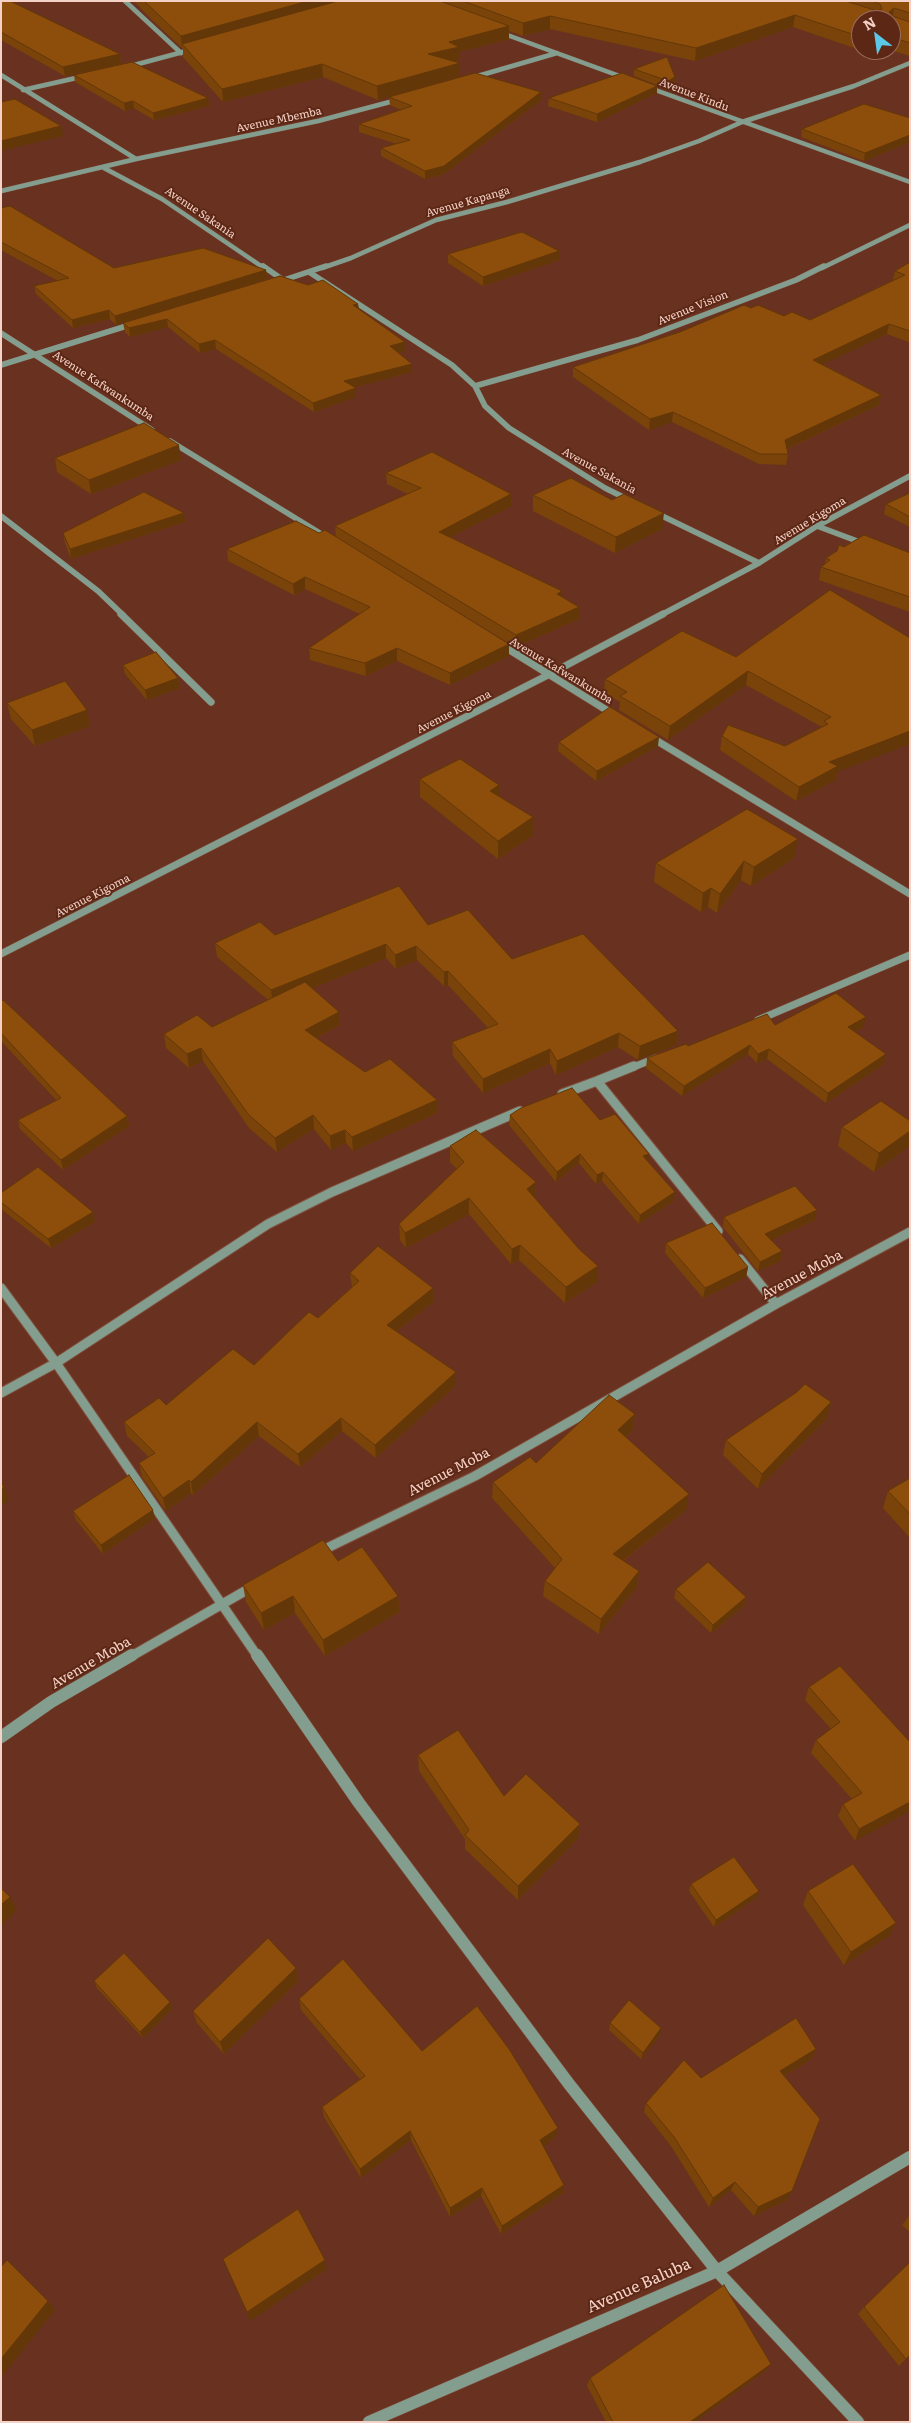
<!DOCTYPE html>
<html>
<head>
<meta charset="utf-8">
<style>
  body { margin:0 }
  #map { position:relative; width:911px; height:2423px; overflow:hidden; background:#693220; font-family:Literata,serif }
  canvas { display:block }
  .frame { position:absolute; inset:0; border:2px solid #f5d2c7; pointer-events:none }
  .north { position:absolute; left:851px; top:10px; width:50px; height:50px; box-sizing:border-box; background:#5d2715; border:1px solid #9a6b5c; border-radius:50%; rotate:330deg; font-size:14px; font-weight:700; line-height:20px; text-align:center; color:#f5d2c7 }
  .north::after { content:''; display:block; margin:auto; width:18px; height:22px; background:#5ac8e6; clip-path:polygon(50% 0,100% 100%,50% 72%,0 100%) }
</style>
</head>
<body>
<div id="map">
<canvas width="911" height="2423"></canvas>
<div class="frame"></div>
<div class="north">N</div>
</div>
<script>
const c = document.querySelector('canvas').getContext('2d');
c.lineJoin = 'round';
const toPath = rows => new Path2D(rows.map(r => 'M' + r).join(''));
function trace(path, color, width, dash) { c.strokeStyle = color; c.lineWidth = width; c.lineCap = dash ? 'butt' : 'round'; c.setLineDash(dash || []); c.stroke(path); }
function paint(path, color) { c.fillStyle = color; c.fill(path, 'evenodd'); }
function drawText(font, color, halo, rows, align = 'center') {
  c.font = font + ' Literata,serif'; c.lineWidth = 4; c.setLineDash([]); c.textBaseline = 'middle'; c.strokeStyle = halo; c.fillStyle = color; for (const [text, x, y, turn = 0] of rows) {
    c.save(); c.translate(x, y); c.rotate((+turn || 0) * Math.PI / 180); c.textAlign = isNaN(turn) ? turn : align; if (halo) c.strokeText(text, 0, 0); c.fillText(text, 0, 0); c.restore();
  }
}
const minorFar4 = toPath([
  [125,1,181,53],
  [499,32,625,78],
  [127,67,194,49],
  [1,75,136,159],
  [471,78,557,53],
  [647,87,910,182],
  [23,90,85,76],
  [104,168,162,199,264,268],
  [1,191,136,159,318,121,401,99],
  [322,268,351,258,436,220,507,202,640,162,699,141,742,122,854,86,910,63],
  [822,268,910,225]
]);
const minorFar3 = toPath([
  [263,266,283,280],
  [309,272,452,365,475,386,485,406,509,428,605,488,631,501],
  [278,282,326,266],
  [1,333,152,430],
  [1,365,133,324],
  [475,386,638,340,796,280,824,266],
  [170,441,323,535],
  [654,512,759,563],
  [1,516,98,591,123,615],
  [817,526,865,544],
  [661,615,759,563,817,526,910,476]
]);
const minorFar2 = toPath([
  [121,614,211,702],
  [500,644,616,716],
  [649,736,910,894],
  [1,954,548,675,663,614],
  [758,1020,910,955],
  [631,1068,656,1058]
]);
const minorFar1 = toPath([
  [634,1066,597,1081,718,1231],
  [562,1094,597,1081],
  [740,1259,776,1304],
  [1,1288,56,1363,258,1657],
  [1,1393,56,1363,268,1224,332,1192,520,1111],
  [319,1552,475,1476,776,1304,910,1232],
  [130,1657,252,1587]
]);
const minor = toPath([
  [257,1655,359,1803,569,2084,717,2271,858,2422],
  [1,1737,51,1702,132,1655],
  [369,2422,717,2271,910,2157]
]);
const wall = toPath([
  [1,1,120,54,121,64,65,76,1,40],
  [134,1,910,1,910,56,890,50,891,50,891,20,861,20,861,50,874,50,866,52,793,27,695,61,550,29,523,36,509,31,509,39,459,52,459,60,453,61,460,76,378,100,323,77,223,102,183,57,183,49,149,17],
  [634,69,675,77,674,85,667,89,634,76],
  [74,75,208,98,209,106,154,120,134,108,125,111,75,82],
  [657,93,597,122,548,106,549,98],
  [389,97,541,100,444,174,425,179,381,156,381,148,397,144,359,132,359,124,401,110,390,105],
  [910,118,910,142,864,161,801,137,802,129],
  [1,208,114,268,266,270,267,279,116,325,110,319,73,328,36,294,34,286,58,281,1,250],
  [448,254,559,260,483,286,448,263],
  [910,262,910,341,908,342,887,334,822,364,881,395,879,405,787,449,788,454,786,465,759,464,672,422,649,430,573,377,573,367,751,308,784,316,810,320,893,280,895,271],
  [280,276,358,304,359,309,405,351,398,353,412,364,412,372,354,387,356,397,314,412,216,349,200,353,168,327,130,337,125,332,123,323],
  [55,458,181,460,91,494,57,472],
  [386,473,511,506,451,537,561,597,579,619,515,647,363,554,509,656,450,685,397,661,366,676,310,660,309,648,360,614,305,589,294,595,228,561,227,549,319,533,336,537,335,526,408,494,387,484],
  [910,493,910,527,884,514,886,504],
  [533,495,662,529,615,553,533,511],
  [184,513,185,522,71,559,65,543,63,533],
  [844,547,910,553,910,612,819,580,821,567,825,564,826,558],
  [830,590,837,772,836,780,796,801,720,750,722,736,785,746,822,727,746,685,668,740,619,710,620,702,604,693,605,679,736,657],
  [123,665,178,678,180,688,147,700,125,674],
  [7,703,90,726,35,746,11,719],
  [559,742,658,746,596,781,558,751],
  [420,779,533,817,533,835,498,859,420,797],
  [794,858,751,886,741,880,717,913,708,907,701,912,654,882,656,863],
  [428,925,512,959,678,1031,676,1045,638,1060,618,1047,556,1075,550,1063,483,1093,453,1056,452,1042,488,1028,448,985,444,986,417,960,396,969,386,958,312,988,339,1012,340,1025,316,1038,365,1072,437,1113,353,1151,346,1143,331,1150,314,1129,277,1152,249,1128,203,1061,189,1068,166,1048,164,1034,212,1027,268,1000,217,957,215,943,275,935],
  [1,1002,127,1116,129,1126,63,1170,20,1129,18,1120,57,1101,1,1041],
  [863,1027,855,1032,884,1064,826,1103,767,1059,757,1063,748,1054,682,1096,646,1068,647,1058,688,1046],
  [510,1115,600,1120,648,1161,673,1201,639,1224,602,1181,596,1184,579,1163,556,1182,509,1125],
  [910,1121,910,1146,874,1172,838,1146,842,1127],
  [450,1146,536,1182,535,1198,597,1282,565,1303,519,1260,511,1264,469,1214,406,1248,400,1240,399,1224,457,1169,450,1162],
  [1,1193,95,1222,51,1248,1,1209],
  [724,1217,815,1220,771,1240,782,1251,780,1261,758,1271,723,1227],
  [666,1243,748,1267,746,1277,703,1298,665,1253],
  [350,1273,433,1288,433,1302,396,1332,456,1385,376,1458,342,1431,300,1467,259,1436,193,1495,191,1493,166,1511,142,1477,139,1463,149,1457,127,1436,124,1422,166,1405,254,1365,318,1318,352,1287],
  [797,1392,831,1402,827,1418,758,1489,723,1455,726,1440],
  [635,1414,632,1431,626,1437,686,1510,623,1561,639,1571,637,1587,599,1634,543,1596,545,1581,555,1568,492,1498,493,1482,536,1463],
  [910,1478,910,1538,883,1508,888,1491],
  [73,1511,155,1518,103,1554,76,1520],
  [338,1561,398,1596,399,1612,325,1656,295,1613,264,1630,246,1602,243,1585],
  [676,1589,746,1597,744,1606,711,1633,674,1598],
  [809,1687,910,1742,855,1841,838,1816,843,1804,852,1799,811,1753,816,1740,831,1729,805,1700],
  [418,1755,504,1796,580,1824,578,1838,518,1900,465,1849,465,1839,419,1771],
  [691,1884,759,1891,756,1898,714,1927,689,1891],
  [808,1891,896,1923,889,1936,844,1965,803,1905],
  [94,1981,170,2002,172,2009,143,2038,97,1988],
  [298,1981,224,2054,197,2023,193,2011],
  [299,1999,422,2051,556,2137,543,2146,563,2193,501,2234,481,2196,450,2217,411,2140,361,2178,324,2117,322,2107,360,2079,301,2010],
  [610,2023,660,2035,641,2059,609,2030],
  [816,2049,811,2059,784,2076,787,2200,754,2216,731,2190,709,2207,671,2146,644,2112,646,2103,701,2078],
  [910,2215,910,2232,902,2225],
  [864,2307,910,2355,899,2366,858,2314],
  [765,2371,695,2422,606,2422,587,2386,590,2378]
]);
const shadedWall = toPath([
  [308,1,354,1,182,44,182,49,181,36],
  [894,8,892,21,889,12],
  [795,15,793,27,695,61,696,48],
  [550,16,550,29,523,36,523,23],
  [509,26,509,39,459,52,459,60,428,67,428,54,449,42],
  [866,50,874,50,866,52],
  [120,54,121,64,65,76,63,67],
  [460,63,460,76,378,100,377,86],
  [322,64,323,77,223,102,222,89],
  [675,77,674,85,667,89,668,81],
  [657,86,657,93,597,122,597,114],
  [541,92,541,100,444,174,425,179,425,171],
  [208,98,209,106,154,120,153,113],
  [133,101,134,108,125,111,124,103],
  [61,126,63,136,1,151,1,141],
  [910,135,910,142,864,161,865,153],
  [559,251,559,260,483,286,483,277],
  [266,270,267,279,116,325,115,316],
  [358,304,359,312,353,305],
  [109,310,110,319,73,328,72,320],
  [167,319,168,327,130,337,129,328],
  [889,324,887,334,811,370,813,360],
  [215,340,216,349,200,353,199,344],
  [405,342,405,351,390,355,390,346],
  [412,364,412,372,344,390,344,381],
  [356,388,356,397,314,412,313,403],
  [881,395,879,405,784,450,785,440],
  [673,412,672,422,649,430,650,419],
  [179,445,181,460,91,494,89,480],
  [511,494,511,506,439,543,439,532],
  [184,513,185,522,71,559,70,549],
  [664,513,662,529,615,553,616,537],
  [305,577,305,589,294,595,293,584],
  [562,591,561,603,557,594],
  [579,607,579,619,515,647,516,635],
  [509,644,509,656,450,685,450,673],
  [397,648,397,661,366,676,365,663],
  [748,671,746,685,668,740,670,726],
  [178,678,180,688,147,700,145,690],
  [87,710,90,726,35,746,32,730],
  [910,731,910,744,837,772,836,780,796,801,799,787,829,762],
  [659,737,658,746,596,781,597,771],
  [499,785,499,803,490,791],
  [533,817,533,835,498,859,498,841],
  [798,839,794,858,751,886,754,867],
  [744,861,741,880,717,913,720,894],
  [711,888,708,907,701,912,703,893],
  [386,944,386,958,273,1004,271,990],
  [416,946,417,960,396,969,395,955],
  [448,971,448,985,444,986,444,972],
  [339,1012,340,1025,306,1043,305,1030],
  [866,1017,863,1027,846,1037,848,1027],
  [678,1031,676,1045,638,1060,640,1046],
  [619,1033,618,1047,556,1075,557,1061],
  [750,1045,748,1054,682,1096,684,1086],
  [201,1048,203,1061,189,1068,187,1054],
  [550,1049,550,1063,483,1093,483,1079],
  [769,1049,767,1059,757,1063,758,1054],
  [886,1054,884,1064,826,1103,828,1093],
  [437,1100,437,1113,353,1151,352,1137],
  [313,1115,314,1129,277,1152,275,1138],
  [127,1116,129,1126,63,1170,61,1160],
  [345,1130,346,1143,331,1150,330,1136],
  [910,1131,910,1146,874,1172,879,1153],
  [580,1154,579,1163,556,1182,557,1172],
  [649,1154,648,1163,643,1156],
  [603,1172,602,1181,596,1184,597,1175],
  [536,1182,535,1198,526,1205,527,1189],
  [675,1192,673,1201,639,1224,640,1215],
  [469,1198,469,1214,406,1248,405,1233],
  [817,1210,815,1220,763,1244,765,1234],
  [93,1212,95,1222,51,1248,48,1239],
  [520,1245,519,1260,511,1264,512,1249],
  [782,1251,780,1261,758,1271,760,1262],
  [598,1266,597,1282,565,1303,566,1287],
  [748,1267,746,1277,703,1298,705,1288],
  [433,1288,433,1302,387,1339,387,1325],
  [456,1372,456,1385,376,1458,375,1445],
  [831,1402,827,1418,758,1489,762,1474],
  [635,1414,632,1431,616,1446,618,1430],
  [341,1418,342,1431,300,1467,298,1454],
  [257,1422,259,1436,193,1495,191,1482],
  [189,1480,191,1493,166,1511,163,1498],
  [4,1487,9,1500,1,1505,1,1489],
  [689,1494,686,1510,611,1570,613,1554],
  [153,1510,155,1518,103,1554,101,1545],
  [639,1571,637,1587,599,1634,601,1619],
  [293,1596,295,1613,264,1630,261,1613],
  [398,1596,399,1612,325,1656,323,1640],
  [746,1597,744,1606,711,1633,713,1625],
  [910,1802,910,1811,855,1841,859,1829],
  [580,1824,578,1838,518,1900,518,1886],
  [759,1891,756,1898,714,1927,716,1920],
  [10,1897,17,1910,1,1926,1,1905],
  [896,1923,889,1936,844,1965,851,1952],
  [296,1968,298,1981,224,2054,220,2042],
  [170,2002,172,2009,143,2038,140,2032],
  [661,2028,660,2035,641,2059,643,2053],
  [816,2049,811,2059,776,2081,780,2071],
  [558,2128,556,2137,539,2150,540,2140],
  [410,2131,411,2140,361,2178,360,2169],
  [735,2182,731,2190,709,2207,713,2198],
  [564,2185,563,2193,501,2234,502,2226],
  [482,2188,481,2196,450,2217,450,2208],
  [792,2191,787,2200,754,2216,758,2207],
  [325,2260,327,2269,250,2321,247,2312],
  [48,2301,55,2310,2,2376,1,2375,1,2359],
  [771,2364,765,2371,695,2422,690,2422]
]);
const building = toPath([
  [1,1,10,1,120,54,63,67,1,32,1,1],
  [144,1,308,1,181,36,144,1],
  [338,1,440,1,509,26,449,42,459,47,428,54,460,63,377,86,322,64,222,89,182,44,338,1],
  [463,1,846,1,877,11,882,9,880,4,872,1,910,1,910,13,894,8,889,12,892,16,910,22,910,43,891,37,891,20,861,20,861,37,795,15,696,48,550,16,523,23,463,1],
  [667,57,675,77,668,81,634,69,667,57],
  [132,62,208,98,153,113,133,101,124,103,74,75,132,62],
  [475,73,541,92,444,166,425,171,381,148,410,140,359,124,412,106,389,97,475,73],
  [622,73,657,86,597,114,549,98,622,73],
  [15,99,61,126,1,141,1,102,15,99],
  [864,104,910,118,910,135,865,153,802,129,864,104],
  [10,206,114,268,203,248,266,270,115,316,109,310,72,320,34,286,69,278,1,242,1,208,10,206],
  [522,232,559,251,483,277,448,254,522,232],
  [910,262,910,331,889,324,813,360,881,395,785,440,788,454,760,454,673,412,650,419,573,367,680,332,744,305,751,308,758,305,784,316,792,312,810,320,905,275,895,271,910,262],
  [280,276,308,285,323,280,358,304,353,305,405,342,390,346,412,364,344,381,356,388,313,403,215,340,199,344,167,319,129,328,123,323,280,276],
  [144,423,179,445,89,480,55,458,144,423],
  [432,452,511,494,439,532,562,591,557,594,579,607,516,635,335,526,421,488,386,473,432,452],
  [571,478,612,500,624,494,664,513,616,537,533,495,571,478],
  [144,492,184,513,70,549,63,533,144,492],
  [910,493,910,517,886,504,910,493],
  [296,521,319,533,325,530,509,644,450,673,397,648,365,663,309,648,370,607,305,577,293,584,227,549,296,521],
  [864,535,910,553,910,597,821,567,830,560,826,558,837,551,839,545,844,547,864,535],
  [830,590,910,638,910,731,829,762,838,766,799,787,722,736,728,725,785,746,828,724,824,721,831,717,748,671,670,726,620,696,627,692,605,679,682,631,736,657,830,590],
  [156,652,178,678,145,690,123,665,156,652],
  [65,681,87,710,32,730,7,703,65,681],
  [610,707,659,737,597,771,559,742,610,707],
  [460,759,499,785,490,791,533,817,498,841,420,779,460,759],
  [747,809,798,839,754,867,744,861,720,894,711,888,703,893,656,863,747,809],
  [399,886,428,925,468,910,512,959,583,934,678,1031,640,1046,619,1033,557,1061,550,1049,483,1079,452,1042,498,1024,448,971,444,972,416,946,395,955,386,944,271,990,215,943,260,922,275,935,399,886],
  [305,982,339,1012,305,1030,365,1072,390,1059,437,1100,352,1137,345,1130,330,1136,313,1115,275,1138,248,1114,201,1048,187,1054,164,1034,197,1015,212,1027,305,982],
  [836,993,866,1017,848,1027,886,1054,828,1093,769,1049,758,1054,750,1045,684,1086,647,1058,686,1044,688,1046,767,1014,775,1025,836,993],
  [3,1000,127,1116,61,1160,18,1120,61,1098,1,1033,1,1002,3,1000],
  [572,1088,600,1120,615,1114,649,1154,643,1156,675,1192,640,1215,603,1172,597,1175,580,1154,557,1172,510,1115,521,1108,572,1088],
  [881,1101,910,1121,910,1131,879,1153,842,1127,881,1101],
  [476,1130,536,1182,527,1189,579,1249,598,1266,566,1287,520,1245,512,1249,469,1198,405,1233,399,1224,464,1162,450,1146,476,1130],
  [38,1167,93,1212,48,1239,1,1202,1,1193,38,1167],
  [795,1186,817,1210,765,1234,782,1251,760,1262,724,1217,795,1186],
  [712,1223,748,1267,705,1288,666,1243,712,1223],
  [378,1246,433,1288,387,1325,456,1372,375,1445,341,1418,298,1454,257,1422,191,1482,189,1480,163,1498,139,1463,155,1453,124,1422,159,1398,166,1405,233,1349,254,1365,309,1312,318,1318,359,1281,350,1273,378,1246],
  [805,1384,831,1402,762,1474,726,1440,797,1392,805,1384],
  [609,1395,635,1414,618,1430,689,1494,613,1554,639,1571,601,1619,545,1581,562,1559,493,1482,530,1457,536,1463,609,1395],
  [129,1475,153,1510,101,1545,73,1511,129,1475],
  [910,1478,910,1514,888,1491,910,1478],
  [1,1482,4,1487,1,1489,1,1482],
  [323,1540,338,1561,362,1547,398,1596,323,1640,293,1596,261,1613,243,1585,323,1540],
  [708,1562,746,1597,713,1625,676,1589,708,1562],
  [840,1666,910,1742,910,1802,859,1829,843,1804,862,1793,816,1740,840,1722,809,1687,840,1666],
  [458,1730,504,1796,526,1774,580,1824,518,1886,465,1835,469,1830,418,1755,458,1730],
  [734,1857,759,1891,716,1920,691,1884,734,1857],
  [853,1864,896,1923,851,1952,808,1891,853,1864],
  [1,1888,10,1897,1,1905,1,1888],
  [268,1938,296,1968,220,2042,193,2011,268,1938],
  [124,1953,170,2002,140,2032,94,1981,124,1953],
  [343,1959,422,2051,477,2006,509,2049,558,2128,540,2140,564,2185,502,2226,482,2188,450,2208,410,2131,360,2169,322,2107,365,2076,299,1999,343,1959],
  [629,2000,661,2028,643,2053,610,2023,629,2000],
  [796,2018,816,2049,780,2071,820,2119,792,2191,758,2207,735,2182,713,2198,674,2137,646,2103,684,2060,701,2078,796,2018],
  [298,2209,325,2260,247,2312,223,2259,298,2209],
  [7,2260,48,2301,1,2359,1,2267,7,2260],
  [910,2262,910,2355,906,2359,864,2307,910,2262],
  [724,2285,771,2364,690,2422,613,2422,590,2378,724,2285]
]);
const farStreetnames = [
  ["Avenue Kindu",694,95,21],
  ["Avenue Mbemba",279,120,-12],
  ["Avenue Kapanga",468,202,-16],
  ["Avenue Sakania",200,213,34],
  ["Avenue Vision",693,308,-22],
  ["Avenue Kafwankumba",103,386,33],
  ["Avenue Sakania",599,471,29],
  ["Avenue Kigoma",810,521,-31],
  ["Avenue Kafwankumba",561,671,31],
  ["Avenue Kigoma",454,712,-27],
  ["Avenue Kigoma",93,896,-27]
];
const streetNames = [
  ["Avenue Moba",802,1275,-28],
  ["Avenue Moba",449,1472,-27],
  ["Avenue Moba",91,1663,-30]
];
const nearStreetnames = [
  ["Avenue Baluba",639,2286,-24]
];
trace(minorFar4, '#824f3e', 5);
trace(minorFar3, '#824f3e', 6);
trace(minorFar2, '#824f3e', 8);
trace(minorFar1, '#824f3e', 11);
trace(minor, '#824f3e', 13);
trace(minorFar4, '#839e8e', 4.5);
trace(minorFar3, '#839e8e', 5.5);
trace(minorFar2, '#839e8e', 7);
trace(minorFar1, '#839e8e', 9);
trace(minor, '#839e8e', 12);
paint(wall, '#794309');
paint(shadedWall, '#633708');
paint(building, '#8d4e0b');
trace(building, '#633708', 1);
drawText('11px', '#f5d2c7', '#5d2715', farStreetnames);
drawText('14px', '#f5d2c7', '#5d2715', streetNames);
drawText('16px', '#f5d2c7', '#5d2715', nearStreetnames);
</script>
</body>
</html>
